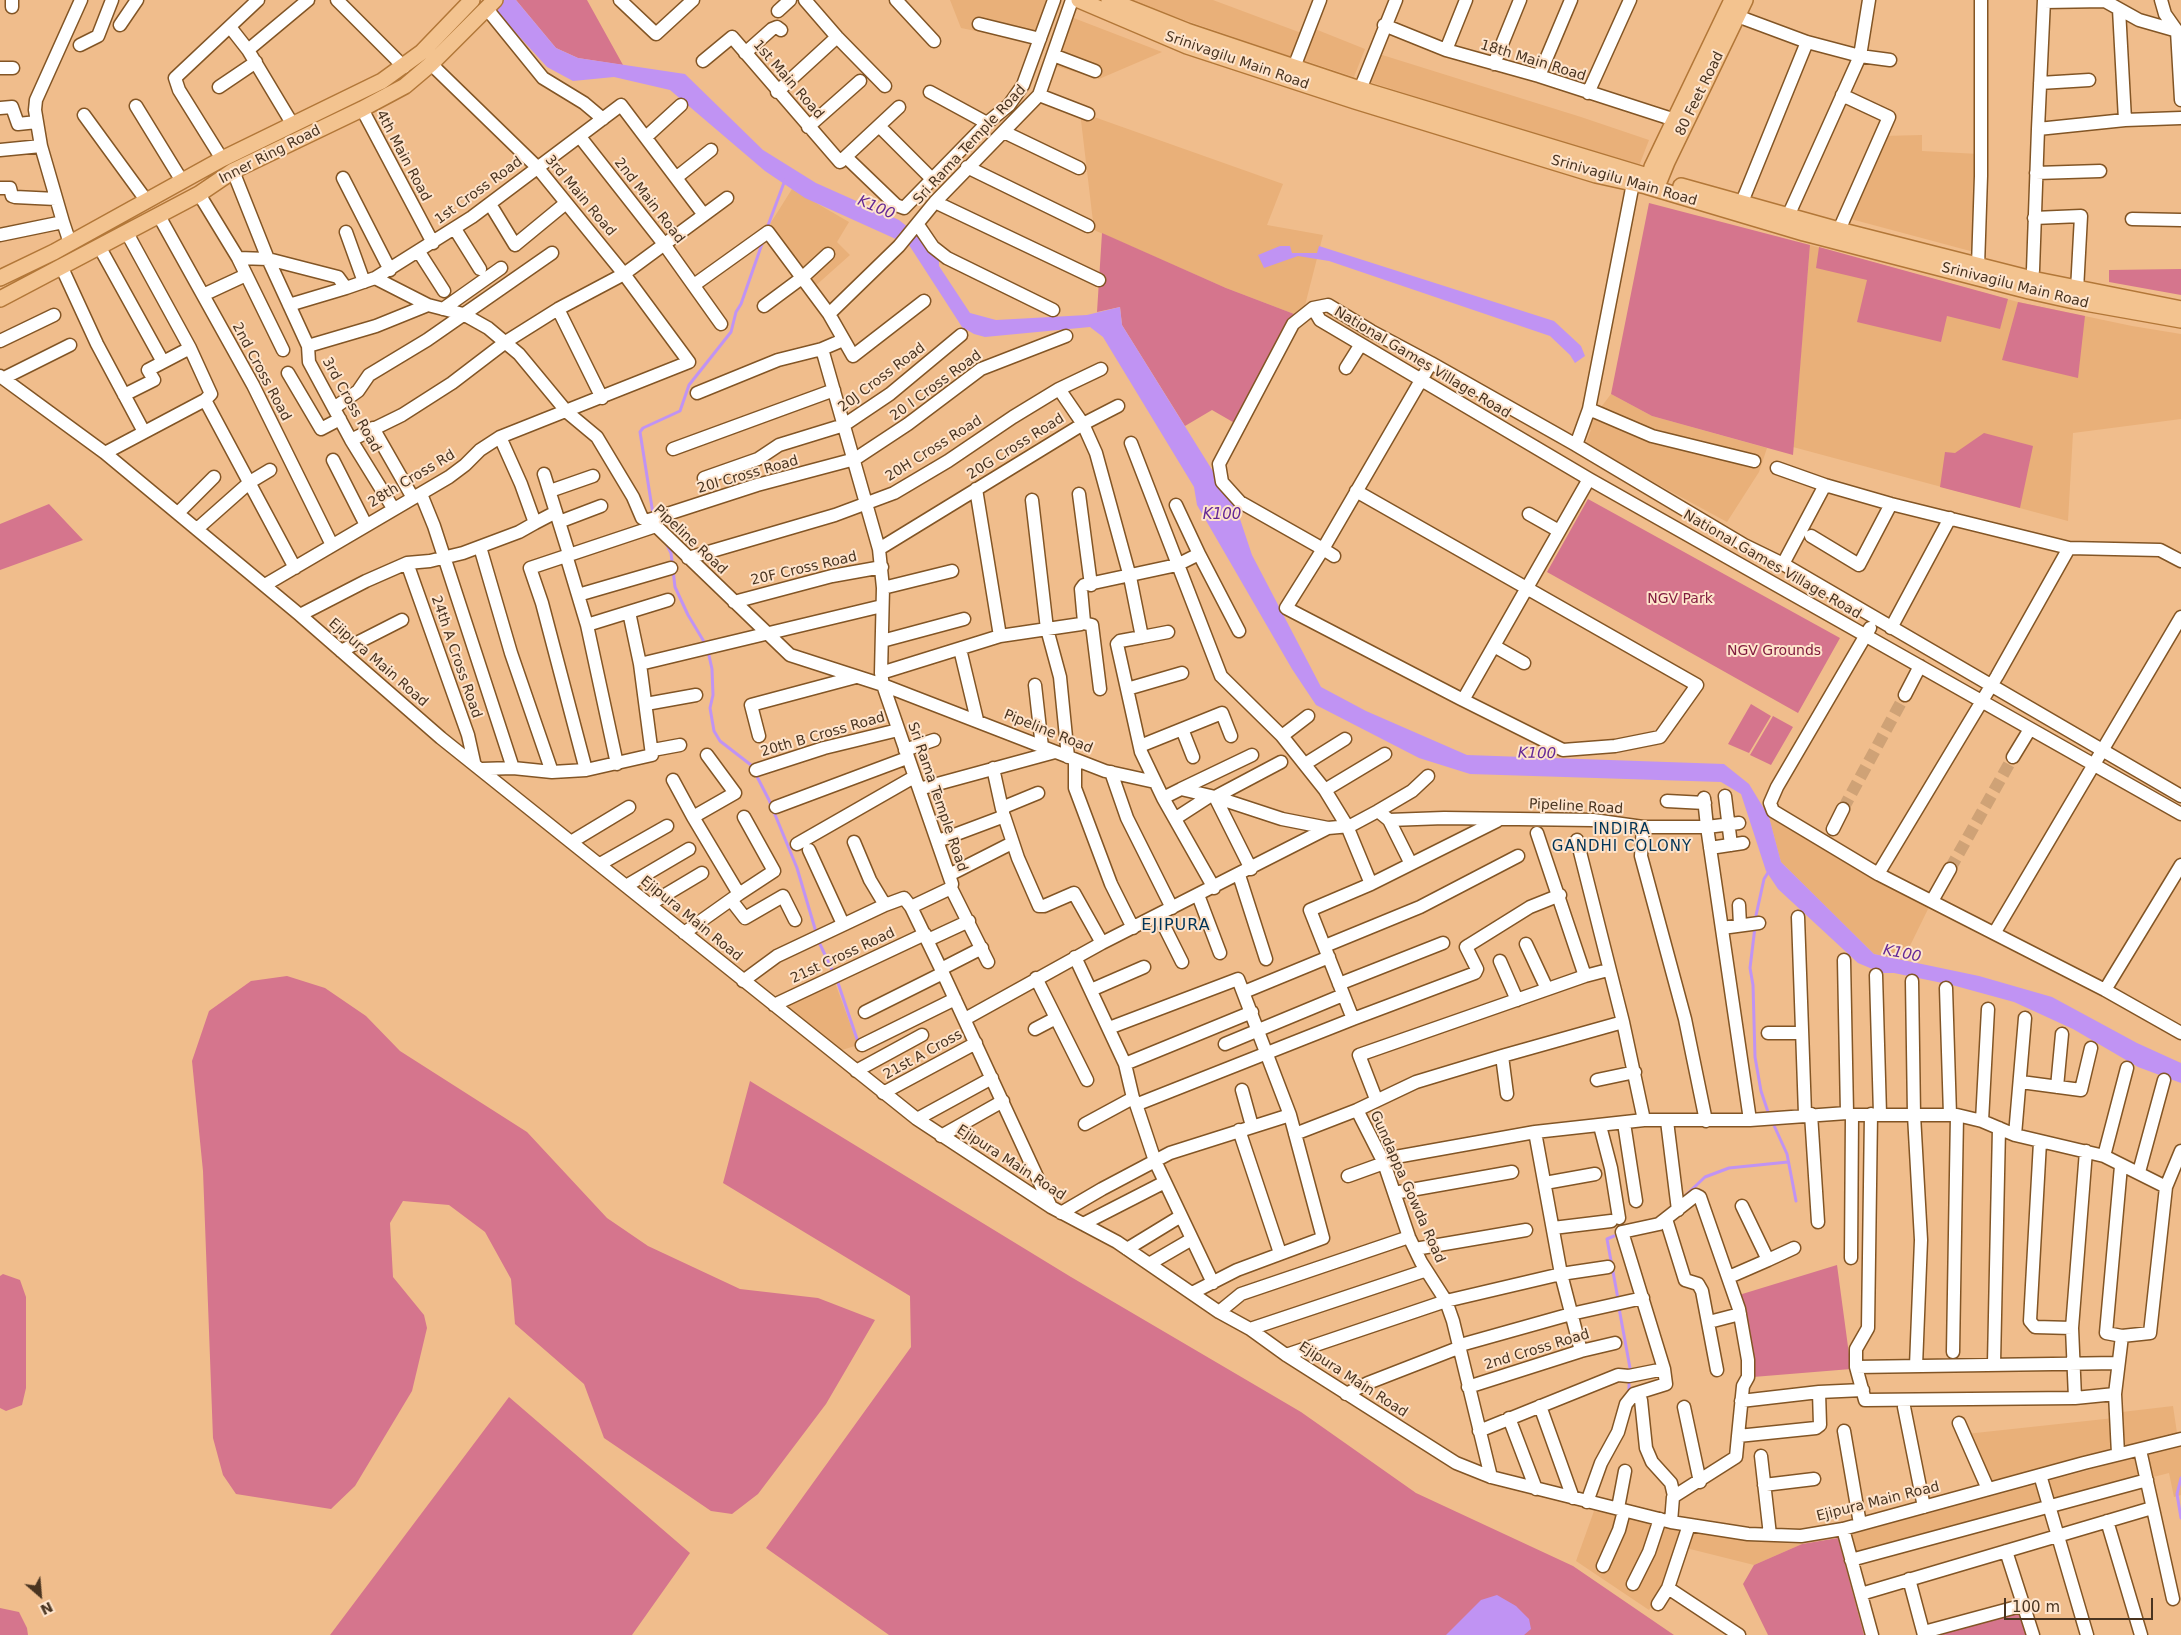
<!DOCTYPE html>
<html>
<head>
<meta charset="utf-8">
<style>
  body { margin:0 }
  #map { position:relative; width:2181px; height:1635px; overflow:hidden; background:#f0bd8c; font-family:"DejaVu Sans",sans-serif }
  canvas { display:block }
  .north { position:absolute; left:15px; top:1570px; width:50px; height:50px; -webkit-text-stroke:4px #fee4cc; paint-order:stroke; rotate:153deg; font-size:14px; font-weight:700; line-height:20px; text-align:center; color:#493420 }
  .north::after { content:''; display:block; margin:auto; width:18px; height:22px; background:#493420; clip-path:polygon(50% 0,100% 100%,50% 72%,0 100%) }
  .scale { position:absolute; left:2004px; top:1598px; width:149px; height:22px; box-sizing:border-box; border:2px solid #493420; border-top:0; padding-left:6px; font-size:15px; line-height:18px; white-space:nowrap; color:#493420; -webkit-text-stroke:4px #fee4cc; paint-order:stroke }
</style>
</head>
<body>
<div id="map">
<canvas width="2181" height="1635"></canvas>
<div class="north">N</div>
<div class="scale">100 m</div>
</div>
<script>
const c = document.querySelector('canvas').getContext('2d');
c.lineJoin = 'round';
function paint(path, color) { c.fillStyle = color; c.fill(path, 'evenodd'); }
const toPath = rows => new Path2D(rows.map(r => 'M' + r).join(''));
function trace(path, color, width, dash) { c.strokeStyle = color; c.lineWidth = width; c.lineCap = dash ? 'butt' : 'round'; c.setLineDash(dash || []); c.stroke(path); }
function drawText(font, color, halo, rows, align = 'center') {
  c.font = font + ' "DejaVu Sans",sans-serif'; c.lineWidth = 4; c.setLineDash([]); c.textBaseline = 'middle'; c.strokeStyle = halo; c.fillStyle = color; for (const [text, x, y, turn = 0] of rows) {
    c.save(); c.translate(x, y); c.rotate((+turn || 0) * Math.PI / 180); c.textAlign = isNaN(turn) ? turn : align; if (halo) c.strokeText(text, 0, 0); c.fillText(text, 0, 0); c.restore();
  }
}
const built = toPath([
  [950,0,1049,0,1035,43,961,28],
  [1126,0,1213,0,1304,34,1295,58],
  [1071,17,1162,52,1099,79,1055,66],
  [1310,27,1365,49,1354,77,1297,58],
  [1379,54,1581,117,1649,140,1639,166,1366,81],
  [1080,112,1283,184,1267,225,1323,235,1302,317,1226,288,1094,230],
  [1922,135,1922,151,1979,154,1974,252,1847,218,1883,136],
  [792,189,849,222,837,242,850,255,813,288,770,224],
  [1810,245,2018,302,2132,326,2181,334,2181,419,2073,433,2068,521,1793,447],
  [1611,394,1652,416,1767,448,1759,472,1727,522,1585,445,1591,430,1586,427],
  [1769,817,1929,907,1903,960,1874,954,1781,862],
  [834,980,858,1045,839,1051,785,1005],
  [2173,1406,2177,1433,2125,1446,2122,1412],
  [2114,1418,2115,1449,1978,1485,1966,1434],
  [2181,1445,2181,1495,2174,1497,2169,1473,1843,1556,1838,1538],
  [1594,1511,1662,1522,1747,1541,1802,1544,1754,1565,1686,1548,1649,1610,1576,1561]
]);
const green = toPath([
  [516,0,587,0,623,65,578,58,556,48],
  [1649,203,1810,245,1793,455,1652,416,1611,394],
  [1102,233,1226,288,1302,317,1245,429,1212,410,1185,426,1122,325,1120,307,1097,312],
  [1819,247,2008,299,2000,329,1947,316,1941,342,1857,322,1867,280,1816,268],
  [2181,269,2181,295,2109,282,2109,270],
  [2018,302,2085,316,2078,378,2002,360],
  [1984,433,2033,446,2020,508,1940,487,1945,452,1955,453],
  [1588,499,1840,638,1798,713,1547,572],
  [49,504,83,540,0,570,0,524],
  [1751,704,1771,716,1749,753,1728,744],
  [1773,716,1793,727,1771,765,1750,755],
  [287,976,325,988,366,1016,400,1051,527,1132,607,1218,648,1246,740,1289,818,1298,875,1320,826,1404,758,1494,732,1514,711,1511,604,1438,584,1384,515,1324,511,1279,485,1232,449,1205,403,1201,390,1223,393,1277,424,1315,427,1328,412,1391,355,1486,331,1509,236,1494,223,1475,213,1438,203,1171,192,1061,209,1011,251,981],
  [750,1081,1071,1277,1301,1412,1416,1493,1573,1566,1674,1635,889,1635,766,1548,911,1347,910,1296,723,1183],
  [1837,1265,1851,1369,1753,1377,1739,1295],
  [3,1274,20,1280,26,1297,26,1388,22,1405,6,1411,0,1408,0,1276],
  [509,1397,690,1553,632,1635,330,1635],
  [1838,1538,1864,1635,1768,1635,1743,1584,1754,1565,1802,1544],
  [0,1608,19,1612,27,1628,28,1635,0,1635],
  [2022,1611,2029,1635,1940,1635]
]);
const water = toPath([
  [486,0,516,0,556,48,578,58,685,74,763,150,816,183,899,220,919,236,939,256,939,266,970,313,996,320,1087,315,1120,307,1122,325,1237,510,1252,555,1321,687,1366,711,1467,755,1724,764,1749,784,1769,817,1781,862,1874,954,1979,976,2052,997,2137,1043,2181,1063,2181,1083,2138,1067,2073,1029,2014,1002,1952,985,1894,973,1882,973,1858,963,1778,889,1766,871,1741,794,1721,782,1470,774,1419,758,1316,705,1292,669,1197,505,1194,487,1103,337,1090,327,985,337,974,334,962,327,909,245,805,198,765,171,670,90,614,77,573,81,547,67],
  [1280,246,1290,246,1292,253,1317,253,1319,246,1554,321,1581,346,1585,356,1575,363,1570,355,1550,336,1329,261,1298,256,1264,268,1258,255],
  [1497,1595,1516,1606,1529,1619,1531,1629,1524,1635,1446,1635,1481,1600]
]);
const stream = toPath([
  [767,228,785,180],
  [653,514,640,432,643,428,680,411,689,385,731,332,736,312,741,304,763,241],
  [666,543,671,553,675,587,688,615,706,645],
  [708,651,712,669,713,695,710,708,714,731,720,741,751,765,769,800,797,868,816,932],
  [1755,920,1764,879,1769,871],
  [1755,927,1750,968,1753,985,1755,1057,1761,1091,1769,1115],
  [818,940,834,974],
  [837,980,858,1042],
  [1772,1121,1787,1154,1796,1201],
  [1686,1195,1705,1177,1729,1168,1788,1162],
  [1614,1236,1607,1239,1618,1299],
  [1619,1308,1630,1368],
  [1629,1394,1629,1384],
  [2181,1478,2177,1494,2181,1518]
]);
const minorTunnel = toPath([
  [1843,809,1905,695],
  [1950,869,2013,757]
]);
const minor = toPath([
  [337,0,404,67],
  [620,0,656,34,693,0],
  [805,0,837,37,885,86],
  [896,0,934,41],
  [2103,0,2139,20,2181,32],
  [2161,0,2165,14,2177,31],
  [2044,2,2105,1],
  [12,7,12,0],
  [487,9,543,78,584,103,603,119],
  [2119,9,2125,120],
  [778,11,790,0],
  [1729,13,1807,42,1860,56,1890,60],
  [979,24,1040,39],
  [120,25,137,0],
  [1384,25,1446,50,1539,76,1675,120],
  [230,27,248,50,293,125],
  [2177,31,2181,100],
  [80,45,98,36,112,0],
  [248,50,308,0],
  [1446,50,1466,0],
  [745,53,772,29,777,27,781,30],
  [1053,55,1095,71],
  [703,61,732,37,840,162,899,107],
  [1494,64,1520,0],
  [0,68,13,68],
  [1291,75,1320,0],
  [1539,76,1571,0],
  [2040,83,2089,80],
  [219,87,256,62],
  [777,92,837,37],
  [930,92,987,123],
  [1588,93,1630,0],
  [1039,95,1088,114],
  [1357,97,1396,0],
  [136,106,182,181],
  [0,108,12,107,18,124,37,122],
  [362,109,433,243],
  [84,115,146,200],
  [879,126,933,180],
  [808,127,860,81],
  [2038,129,2044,0],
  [1004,132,1079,168],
  [580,137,664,244,721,324],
  [646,137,681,105],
  [0,150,41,146],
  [847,158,896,205,904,208,987,123,1009,105,1023,85,1054,0],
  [222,159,179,90,175,78,258,0],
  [967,167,1088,226],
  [233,171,268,259,308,346,309,362,351,440,393,508],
  [2036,173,2100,171],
  [677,177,711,150],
  [343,178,390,270],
  [0,188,10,188,12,196,15,197,56,199],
  [199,194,238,258,283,350],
  [935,202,1099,280],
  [1742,202,1807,42],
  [490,204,515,245,566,203],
  [1789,214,1860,56,1869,0],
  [159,216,253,385,332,545],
  [2034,218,2081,216,2077,290],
  [2132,219,2181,220],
  [63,222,41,146,35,110,36,100,81,0],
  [918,225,933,247,947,258,1053,310],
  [455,229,480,269],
  [1839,230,1889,117,1842,95],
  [346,232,364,282],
  [0,235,63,222,70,243],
  [100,248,163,362],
  [419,252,444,291],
  [238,258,268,259,338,277,346,288,375,278,428,305,463,314,488,328,519,354,567,412,597,437,633,497,642,518,656,526,790,655,883,685,1105,771,1155,782],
  [1978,266,1981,176,1981,0],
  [62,268,97,344,144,432],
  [375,278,472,217,621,105,704,215],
  [694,285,768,232,829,314,853,356,924,301],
  [2030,288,2033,270,2038,129,2125,120,2181,118],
  [203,295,246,275],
  [289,305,346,288],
  [764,306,803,277,828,254],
  [1313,308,1320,320,1589,479,2181,814],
  [443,309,501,268],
  [558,309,602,398],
  [829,314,899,246,935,202,1039,95,1072,0],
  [0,341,54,315],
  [308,346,376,326,428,305],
  [822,349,879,549,883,588,881,673,883,685,952,884,951,888,911,907,941,969,1051,1207],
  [1431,363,1323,549,1240,502,1222,482,1219,464,1293,324,1313,308,1328,305,1371,331,1431,363,1576,445,1744,545,1783,564,2181,796],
  [1346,368,1361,344],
  [288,373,321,429,340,419],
  [0,376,105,453,300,615,441,738,917,1119,1051,1207,1117,1242,1219,1312,1250,1329,1286,1355,1456,1463,1491,1477,1671,1522,1748,1534,1801,1536,1843,1529,2084,1463,2181,1439],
  [4,378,70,345],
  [1059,389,1083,424,1118,406],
  [697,393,778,360,822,349,843,340],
  [124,395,154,380,148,370,190,348],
  [205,400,295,568],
  [334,408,358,391,369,375,427,340,552,253],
  [1589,409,1652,436,1754,461],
  [373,428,413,498],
  [351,440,402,415,452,383,507,341,558,309,624,274,727,198],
  [1131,443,1221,676,1282,736,1325,790,1347,826,1371,884],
  [1576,445,1589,409,1635,173],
  [673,449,834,390],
  [105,453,205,400,211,394,190,348,127,233],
  [333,460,366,525],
  [1777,468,1825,485,1891,504,2069,548,2160,550,2181,561],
  [544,474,569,554],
  [704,478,758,459,779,445,844,425,890,394,961,335],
  [976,489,1000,636],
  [550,491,593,476],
  [1356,491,1697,685,1660,737,1615,746,1563,750,1463,700],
  [421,494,434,526,513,768],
  [1079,494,1091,585],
  [1032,500,1047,629,1060,677,1068,757],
  [1176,505,1199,554,1239,631],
  [178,513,214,477],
  [1529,514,1559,531],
  [649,520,757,485,855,459,908,424,981,369,1066,336],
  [559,522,601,506],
  [535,523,556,512],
  [197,529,250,482,270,470],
  [1811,536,1859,565,1891,504],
  [480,547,511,653,552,772],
  [879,549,1083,424,1096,453,1130,577,1142,637,1120,641,1117,644,1141,752,1163,798,1214,888],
  [566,555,587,625,617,764],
  [1334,556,1323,549,1286,608,1463,700,1589,479],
  [688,558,835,515,894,493,948,461,1013,417,1059,389,1101,369],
  [407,563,468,735,474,762],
  [1783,564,1825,485],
  [265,585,449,477,465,465,480,450,500,437,689,362,624,274,537,167,431,64],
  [883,588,952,571],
  [578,595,671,568],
  [734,602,832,576,882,567],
  [629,612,668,600],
  [300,615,366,581,407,563,430,561,463,553,519,532,535,523,521,484,500,437],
  [1083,623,1092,625,1100,689],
  [1870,628,1777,787,1770,803,1773,811,1878,874,2105,990,2181,865],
  [1891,628,1950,518],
  [1142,637,1168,632],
  [882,641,964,619],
  [1494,646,1524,663],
  [960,649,977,720],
  [341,651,402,620],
  [640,664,882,606],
  [881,673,1000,636,1081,624,1084,622,1081,589,1084,585,1177,565,1199,554],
  [1035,685,1042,747],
  [1127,689,1182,673],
  [1905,695,1920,666],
  [646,704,696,695],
  [1182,729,1193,757],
  [759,736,751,705,856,677],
  [1282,736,1308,716],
  [1140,746,1222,713,1231,736],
  [653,750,680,745],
  [905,750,934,740],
  [2013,757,2030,729],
  [1075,760,1075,788,1111,884,1133,928],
  [1305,764,1345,739],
  [993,768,1002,809],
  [482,769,513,768,552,772,586,770,652,755,640,664,629,612,587,625],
  [586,770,542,603,530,568,656,526],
  [756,770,824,748,898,730],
  [1111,772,1127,818,1172,908],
  [673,780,693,817],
  [919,789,1055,752],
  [1181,789,1252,755],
  [1325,790,1385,754],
  [1725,796,1731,845],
  [1163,798,1181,789,1215,797,1282,819,1328,828,1350,826,1378,811,1389,820,1444,818,1593,820,1643,827,1707,827,1750,1120],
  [1704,798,1707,827,1739,823],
  [1667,801,1705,803],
  [776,807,907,758],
  [1378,811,1412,791,1428,776],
  [1004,816,1018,858,1039,906,1044,906,1074,893,1102,943],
  [1176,818,1210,796],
  [1389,820,1411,864],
  [1497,821,1371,884,1310,910,1353,1019,1475,973,1477,969,1466,947,1469,945,1530,907,1560,895],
  [1643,827,1641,856,1685,1019,1706,1121],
  [1833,829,1843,809],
  [1537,833,1585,976],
  [1577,840,1623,1022,1644,1120],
  [938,841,1002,817,1004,807,1038,793],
  [571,842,629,807],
  [797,844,914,777],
  [1710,848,1743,843],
  [809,850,843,924],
  [600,864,667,826],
  [1251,869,1215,797,1281,762],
  [1878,874,1997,676,2069,548],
  [949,875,1012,843],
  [1239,875,1266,959],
  [626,886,689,849],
  [951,888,988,962],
  [739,894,774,871,744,817],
  [1198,895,1220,953],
  [731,900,745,918,783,896,795,920],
  [1932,901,1950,869],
  [650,904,702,873],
  [885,905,904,898,911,907],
  [1739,905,1740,925],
  [1159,916,1182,962],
  [1798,917,1805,1114],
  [1722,928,1759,923],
  [1995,932,2181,617],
  [684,933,739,894,693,817,735,793,707,755],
  [928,940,969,921],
  [1526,944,1547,989],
  [1325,946,1420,907,1518,856],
  [1075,957,1125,1064,1252,1012],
  [1844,960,1847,1113],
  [1500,961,1517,1000],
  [941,969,982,948],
  [1876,975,1880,1114],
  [1036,978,1087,1080],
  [743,981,777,956,885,905,870,880,854,842],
  [1912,981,1914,1115,1921,1240,1916,1366],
  [1339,984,1443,943],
  [1946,988,1950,1115],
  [1091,990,1144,967],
  [2105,990,2181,1033],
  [1244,992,1329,957],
  [774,1005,925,934],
  [865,1012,943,973],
  [965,1019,1102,943,1328,828],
  [1109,1028,1238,979,1290,1115,1323,1238,1237,1270,1192,1293],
  [1035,1029,1056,1018],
  [1768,1033,1801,1033],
  [1225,1044,1343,995],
  [862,1045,955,999],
  [1502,1056,1507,1094],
  [1125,1064,1133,1098,1136,1104,1138,1104,1353,1019],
  [856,1071,922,1035],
  [1597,1080,1635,1072],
  [2021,1082,2081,1090,2091,1048],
  [2057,1087,2062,1034],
  [1242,1090,1252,1126],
  [883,1093,976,1043],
  [1376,1099,1359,1055,1585,976,1608,970],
  [1136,1104,1155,1161,1213,1283],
  [1357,1110,1384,1163,1409,1237,1421,1262,1446,1301,1453,1321,1491,1477],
  [1811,1114,1818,1222],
  [1871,1114,1868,1328,1856,1349,1856,1367,1865,1400,2075,1398,2115,1394],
  [917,1119,992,1078],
  [1667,1121,1678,1210],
  [1982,1121,1988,1009],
  [1624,1123,1636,1201],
  [1085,1124,1133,1098],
  [1600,1126,1611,1168,1619,1218],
  [1239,1130,1280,1253],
  [1535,1132,1561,1274,1581,1351],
  [1295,1134,1357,1110,1416,1082,1502,1056,1623,1022],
  [2015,1135,2025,1018],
  [941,1136,1003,1101],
  [2040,1142,2030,1321,2035,1327,2072,1328],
  [2104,1156,2127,1068],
  [2121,1166,2106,1333,2122,1336],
  [2139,1172,2164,1080],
  [1348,1176,1384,1163,1390,1158,1535,1132,1644,1120,1750,1120,1847,1113,1852,1115,1957,1115,1982,1121,2015,1135,2104,1156,2166,1187],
  [1545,1183,1595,1174],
  [1394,1193,1512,1172],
  [1742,1206,1768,1260,1794,1248],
  [1061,1213,1102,1189,1170,1153,1290,1115],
  [1666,1219,1685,1280,1698,1284,1702,1291,1717,1370],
  [1083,1224,1165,1182],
  [1553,1228,1611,1221],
  [1127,1249,1181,1216],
  [1415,1249,1526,1230],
  [1851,1258,1852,1115],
  [1149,1264,1192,1239],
  [1729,1277,1768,1260],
  [1219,1312,1241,1294,1409,1237],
  [1709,1322,1740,1314],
  [1250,1329,1421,1272,1425,1268],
  [1953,1352,1957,1115],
  [1286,1355,1446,1301,1561,1274,1608,1267],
  [1994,1363,1999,1128],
  [1856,1367,2118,1363],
  [1468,1387,1581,1351,1615,1343],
  [1346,1394,1368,1383,1458,1348,1464,1344,1571,1314,1643,1298],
  [1634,1394,1641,1400,1646,1448,1652,1462,1671,1483,1674,1496],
  [2075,1398,2072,1328,2086,1151],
  [1741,1401,1819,1392],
  [1540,1406,1573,1498],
  [1684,1407,1700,1482],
  [1904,1407,1924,1507],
  [1509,1418,1536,1489],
  [1959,1423,1988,1489],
  [1479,1431,1618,1375,1629,1376,1664,1369],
  [1844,1431,1860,1524],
  [2140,1450,2173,1599],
  [2118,1454,2115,1394,2122,1336,2150,1333,2166,1187,2181,1151],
  [1761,1456,1770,1535],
  [2040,1475,2087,1635],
  [1764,1485,1814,1479],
  [1587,1502,1601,1463,1618,1432,1626,1404,1634,1394,1666,1384,1664,1369,1622,1232,1659,1224,1696,1195,1700,1197,1739,1309,1748,1360,1748,1377,1743,1386,1738,1436],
  [1618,1508,1625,1471],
  [2107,1521,2141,1635],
  [1671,1522,1673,1497,1736,1457,1738,1436,1816,1428,1820,1425,1819,1392,1863,1390],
  [1843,1529,1872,1635],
  [2006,1551,2033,1635],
  [1851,1560,2147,1480],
  [1603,1566,1619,1530,1624,1511],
  [1909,1579,1924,1635],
  [1633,1584,1649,1552,1660,1519],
  [1668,1588,1689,1525],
  [1861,1594,2152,1508],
  [1658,1604,1668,1588,1739,1635],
  [1924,1632,2024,1605]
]);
const major = toPath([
  [1079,0,1187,46,1355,101,1596,175,1646,186,1804,233,2029,291,2074,301,2181,320],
  [1109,0,1187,31,1360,89,1654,178],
  [1647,185,1652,167,1732,0],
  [1681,186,1839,230,2032,279,2181,309],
  [1656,189,1667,162,1745,0],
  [0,278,54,252,222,159,382,81,422,52,472,0],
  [0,299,199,194,233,171,362,109,405,86,431,64,495,0]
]);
const streetNames = [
  ["Srinivagilu Main Road",1237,61,19],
  ["18th Main Road",1533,61,17],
  ["1st Main Road",788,80,49],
  ["80 Feet Road",1700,94,-64],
  ["Sri Rama Temple Road",970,145,-47],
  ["Inner Ring Road",270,155,-27],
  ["4th Main Road",403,156,62],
  ["Srinivagilu Main Road",1624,181,16],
  ["1st Cross Road",479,191,-36],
  ["3rd Main Road",580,196,50],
  ["2nd Main Road",649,201,52],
  ["Srinivagilu Main Road",2015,286,14],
  ["National Games Village Road",1422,363,31],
  ["2nd Cross Road",261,372,62],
  ["20J Cross Road",882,378,-37],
  ["20 I Cross Road",936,386,-36],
  ["3rd Cross Road",351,405,61],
  ["20G Cross Road",1016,447,-32],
  ["20H Cross Road",934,449,-32],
  ["20I Cross Road",748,475,-16],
  ["28th Cross Rd",412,479,-31],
  ["Pipeline Road",690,540,43],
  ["National Games Village Road",1772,565,30],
  ["20F Cross Road",804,569,-13],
  ["24th A Cross Road",456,657,71],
  ["Ejipura Main Road",378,663,41],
  ["Pipeline Road",1048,732,22],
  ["20th B Cross Road",823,735,-16],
  ["Sri Rama Temple Road",937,797,71],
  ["Pipeline Road",1576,807,3],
  ["Ejipura Main Road",691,919,39],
  ["21st Cross Road",843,956,-25],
  ["21st A Cross",923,1055,-29],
  ["Ejipura Main Road",1011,1163,33],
  ["Gundappa Gowda Road",1407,1187,66],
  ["2nd Cross Road",1537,1350,-17],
  ["Ejipura Main Road",1353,1380,33],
  ["Ejipura Main Road",1878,1502,-14]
];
const parkNames = [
  ["NGV Park",1680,599],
  ["NGV Grounds",1774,651]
];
const waterNames = [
  ["K100",876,208,23],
  ["K100",1222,515],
  ["K100",1537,754,1],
  ["K100",1902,954,11]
];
const neighbourhoodNames = [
  ["INDIRA",1622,830],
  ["GANDHI COLONY",1622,847]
];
const quarterNames = [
  ["EJIPURA",1176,926]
];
paint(built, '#e9b079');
paint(green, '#d5758d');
paint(water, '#c093f3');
trace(stream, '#c093f3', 3);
trace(minorTunnel, '#cfa276', 12, [12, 6]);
trace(minor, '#825525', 15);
trace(major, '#b27738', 18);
trace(minor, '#fff', 12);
trace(major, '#f3c38f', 15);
drawText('14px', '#493420', '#fee4cc', streetNames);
drawText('14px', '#811c3f', '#fee4cc', parkNames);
drawText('italic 15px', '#642796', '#fee4cc', waterNames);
c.letterSpacing = '1px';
drawText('15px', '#003457', '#fee4cc', neighbourhoodNames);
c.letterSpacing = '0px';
c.letterSpacing = '1px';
drawText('16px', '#003457', '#fee4cc', quarterNames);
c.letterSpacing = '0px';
</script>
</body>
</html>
